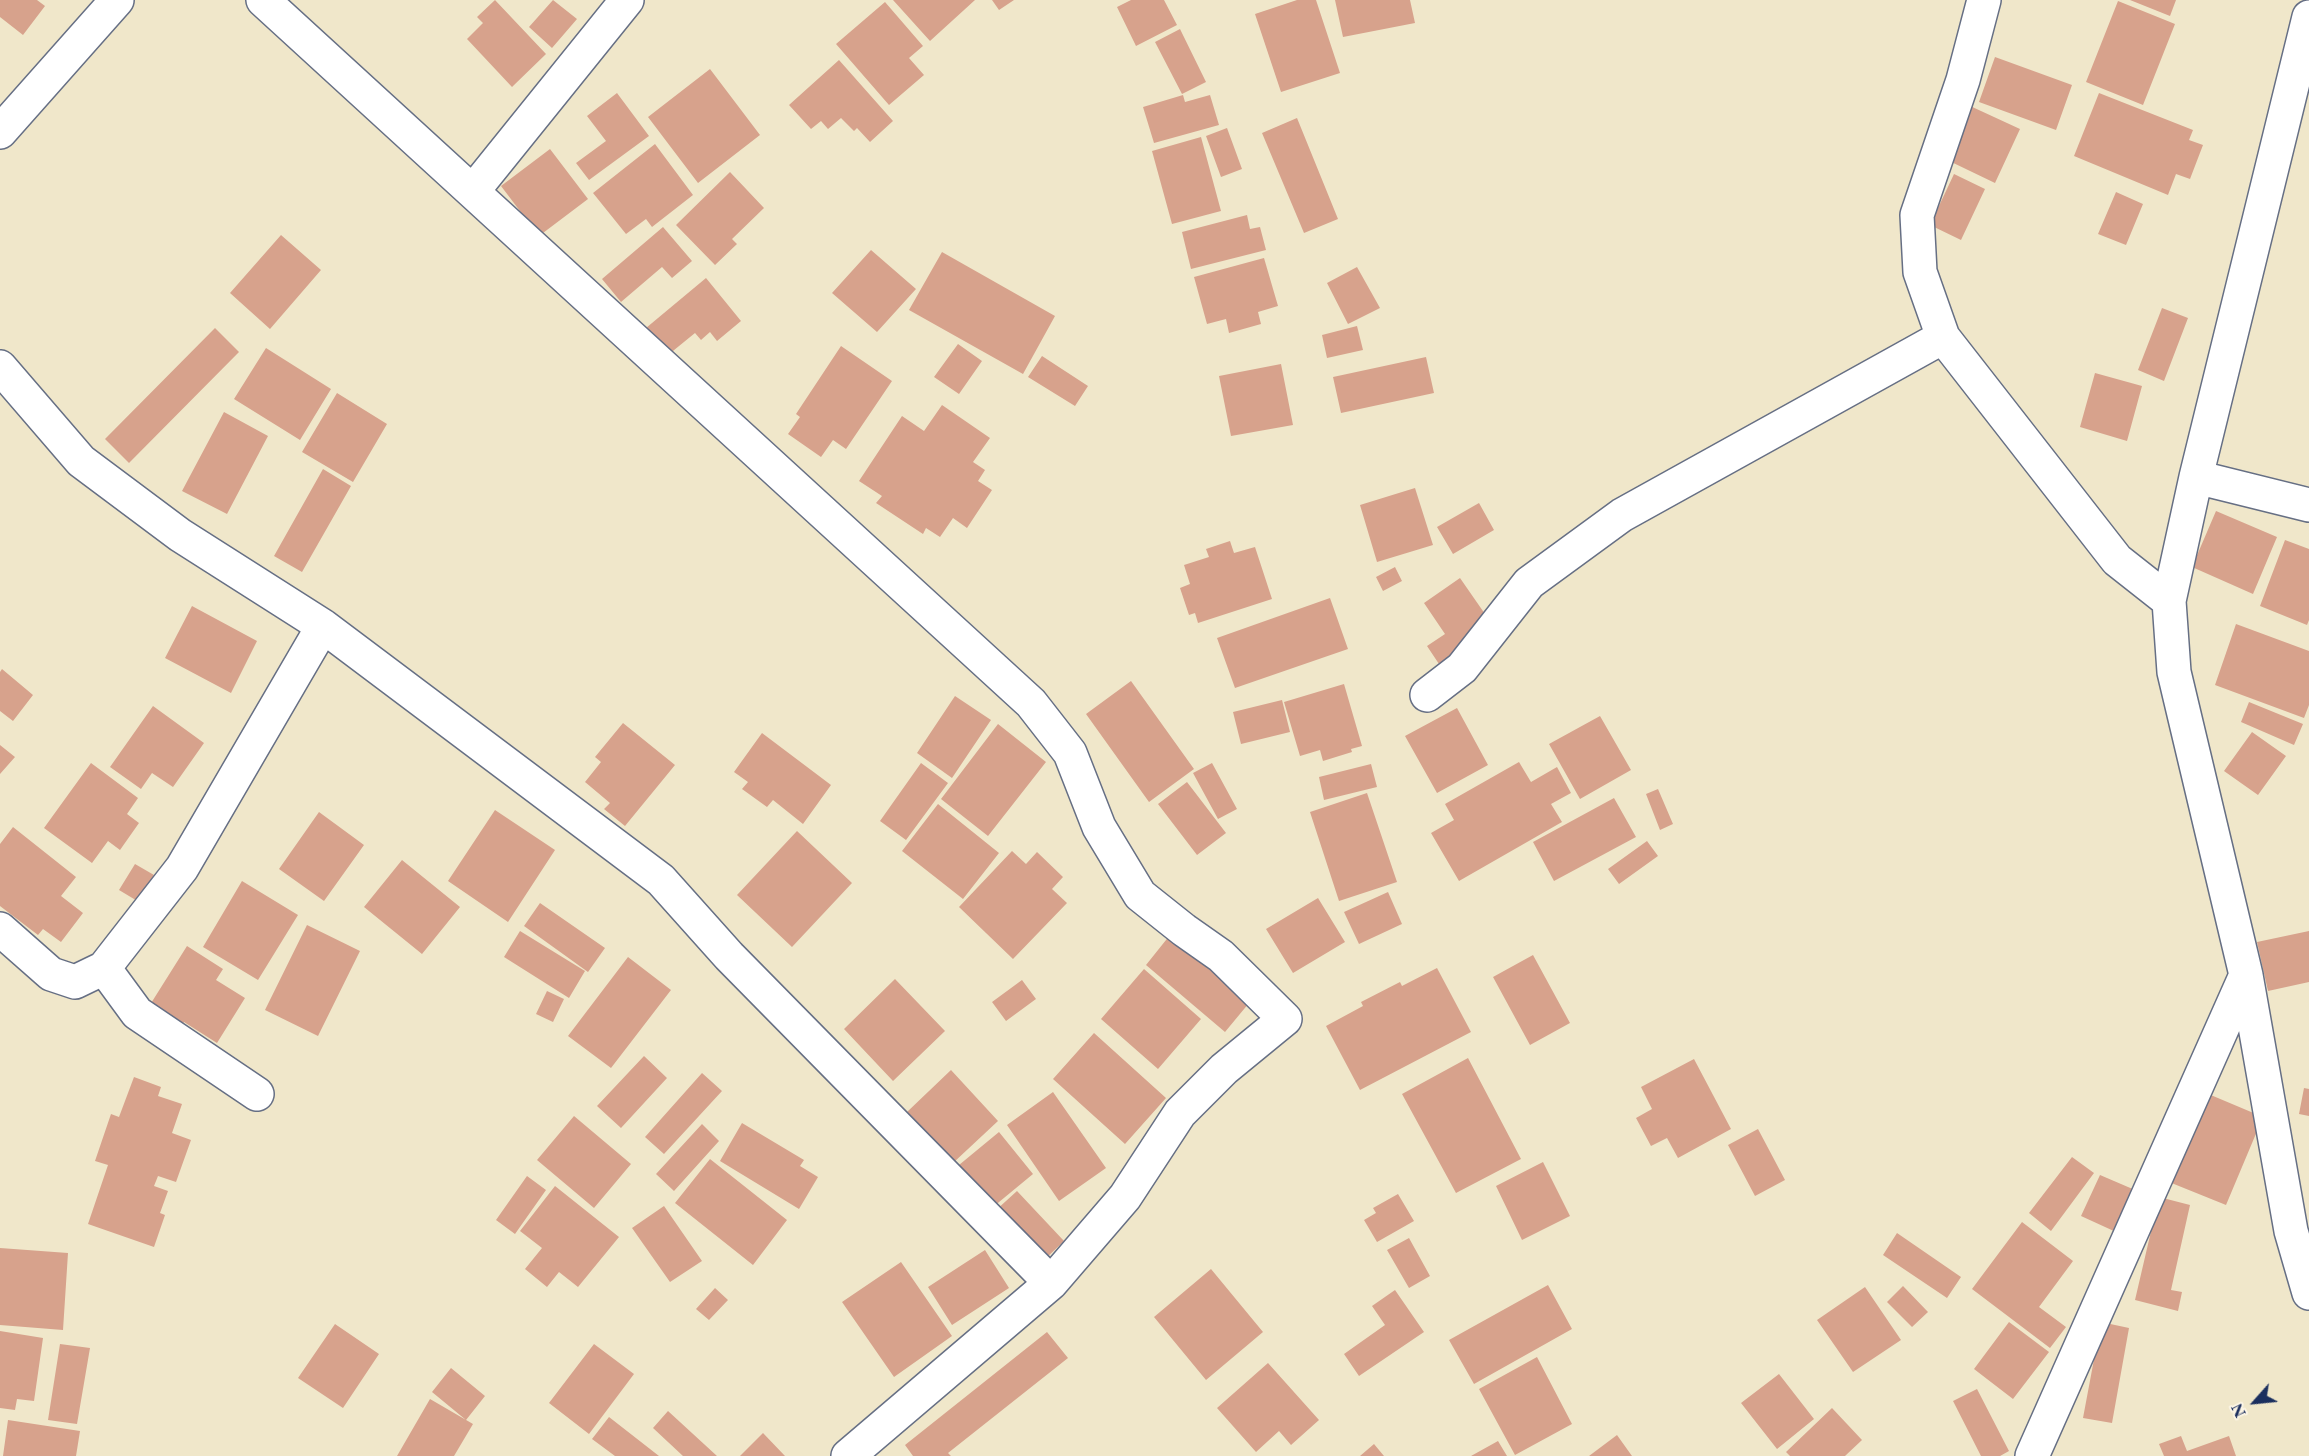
<!DOCTYPE html>
<html>
<head>
<meta charset="utf-8">
<style>
  body { margin:0 }
  #map { position:relative; width:2309px; height:1456px; overflow:hidden; background:#f0e7ca; font-family:"EB Garamond",serif }
  canvas { display:block }
  .north { position:absolute; left:2225px; top:1372px; width:60px; height:60px; -webkit-text-stroke:4px #fcf5e5; paint-order:stroke; rotate:243deg; font-size:16px; font-weight:700; line-height:24px; text-align:center; color:#1b2f5e }
  .north::after { content:''; display:block; margin:auto; width:21px; height:27px; background:#1b2f5e; clip-path:polygon(50% 0,100% 100%,50% 72%,0 100%) }
</style>
</head>
<body>
<div id="map">
<canvas width="2309" height="1456"></canvas>
<div class="north">N</div>
</div>
<script>
const c = document.querySelector('canvas').getContext('2d');
c.lineJoin = 'round';
function paint(path, color) { c.fillStyle = color; c.fill(path, 'evenodd'); }
const toPath = rows => new Path2D(rows.map(r => 'M' + r).join(''));
function trace(path, color, width, dash) { c.strokeStyle = color; c.lineWidth = width; c.lineCap = dash ? 'butt' : 'round'; c.setLineDash(dash || []); c.stroke(path); }
const building = toPath([
  [0,0,37,0,45,6,23,35,0,17],
  [495,0,546,54,512,87,467,39,483,23,477,17],
  [553,0,577,19,552,48,529,27],
  [893,0,975,0,930,41],
  [992,0,1014,0,999,10],
  [1131,0,1164,0,1177,25,1136,46,1117,7],
  [1297,0,1316,0,1340,73,1281,92,1255,14],
  [1335,0,1410,0,1415,23,1343,37],
  [2130,0,2176,0,2170,16],
  [2118,1,2175,24,2143,105,2086,82],
  [885,2,923,46,909,58,924,75,889,105,836,44],
  [1180,29,1206,82,1182,94,1155,42],
  [1995,57,2072,85,2056,130,1979,102],
  [839,60,893,121,870,142,857,128,854,131,841,118,828,129,821,121,811,129,789,105],
  [710,69,760,135,698,183,648,117],
  [617,93,649,136,589,180,576,163,606,141,587,116],
  [2099,93,2193,130,2189,140,2203,145,2190,179,2176,174,2168,195,2074,156],
  [1183,95,1185,102,1210,95,1219,125,1154,143,1143,107],
  [1968,105,2020,129,1995,183,1943,158],
  [1297,118,1338,219,1304,233,1262,133],
  [1227,128,1242,169,1221,177,1206,136],
  [1201,137,1221,211,1172,224,1152,151],
  [655,144,693,195,652,227,646,219,626,234,593,193],
  [550,149,588,199,539,236,501,186],
  [730,172,764,208,732,239,737,244,715,265,676,225],
  [1954,174,1985,189,1961,240,1930,225],
  [2116,192,2143,204,2126,245,2098,234],
  [1247,215,1250,229,1260,227,1266,250,1191,269,1182,232],
  [663,227,692,261,672,278,662,267,621,302,602,279],
  [281,235,321,270,270,329,230,293],
  [871,250,916,289,877,332,832,293],
  [942,252,1055,316,1023,374,909,310],
  [1264,258,1278,306,1258,312,1261,324,1229,333,1226,319,1207,324,1194,277],
  [1357,267,1380,308,1348,324,1327,283],
  [706,278,741,321,717,341,710,332,701,340,695,333,668,355,646,328],
  [2162,308,2188,318,2164,381,2138,370],
  [1357,326,1363,350,1327,358,1322,335],
  [215,328,239,352,129,463,105,439],
  [958,344,982,361,959,394,934,377],
  [841,346,892,381,846,449,833,440,821,457,788,434,800,417,796,414],
  [266,348,331,389,300,440,234,399],
  [1042,356,1088,386,1075,406,1028,377],
  [1426,357,1434,393,1341,413,1333,377],
  [1281,364,1293,425,1231,436,1219,376],
  [2095,373,2142,386,2127,441,2080,427],
  [337,393,387,424,353,482,302,452],
  [942,405,990,438,973,462,985,470,978,481,992,490,967,528,953,518,940,537,926,528,923,534,876,503,882,496,859,481,902,416,924,431],
  [224,412,268,436,227,514,182,491],
  [323,469,351,486,302,572,274,556],
  [1415,488,1433,545,1377,562,1360,505],
  [1479,503,1494,530,1453,554,1437,527],
  [2216,511,2277,537,2253,594,2192,567],
  [2285,540,2309,549,2309,620,2307,625,2260,606],
  [1230,541,1234,553,1255,547,1272,599,1198,623,1195,613,1189,615,1180,588,1190,584,1184,565,1209,557,1206,549],
  [1395,567,1402,581,1383,591,1376,577],
  [1460,578,1494,627,1439,664,1427,646,1445,634,1424,603],
  [1330,598,1348,649,1235,688,1217,638],
  [192,606,257,641,231,693,165,658],
  [2236,624,2309,651,2309,705,2304,718,2215,685],
  [2,669,33,695,13,721,0,711,0,672],
  [1131,681,1194,769,1149,802,1086,714],
  [1344,684,1362,746,1351,749,1352,752,1323,761,1320,750,1300,756,1284,702],
  [955,696,991,720,952,778,917,753],
  [1282,700,1290,732,1241,744,1233,712],
  [2249,702,2303,724,2294,745,2241,722],
  [153,706,204,743,173,787,152,773,141,789,110,767],
  [1457,708,1488,765,1437,793,1405,736],
  [1600,716,1631,770,1580,799,1549,744],
  [623,723,675,765,625,826,604,809,610,803,585,782,601,762,595,757],
  [998,724,1046,762,988,836,941,799],
  [2252,732,2286,756,2258,795,2224,771],
  [762,733,831,785,803,824,773,800,767,807,742,789,748,782,734,772],
  [0,745,15,757,0,774],
  [1519,762,1531,782,1557,767,1571,793,1551,804,1562,822,1459,881,1431,833,1454,820,1445,804],
  [91,763,138,798,127,814,139,823,120,850,108,841,92,863,44,828],
  [921,763,948,783,906,840,880,821],
  [1212,763,1237,809,1218,819,1193,773],
  [1371,764,1377,787,1324,800,1319,777],
  [1187,782,1226,833,1197,855,1158,804],
  [1658,789,1673,824,1660,830,1646,794],
  [1367,793,1397,882,1339,901,1310,812],
  [1614,798,1636,837,1554,881,1533,842],
  [938,804,999,853,963,899,902,851],
  [495,810,555,850,508,922,448,881],
  [319,812,364,845,324,901,279,869],
  [13,827,76,877,61,896,83,913,61,942,43,929,38,935,0,906,0,844],
  [797,831,852,883,792,947,737,895],
  [1647,841,1658,856,1619,884,1608,869],
  [1012,851,1026,864,1037,852,1063,877,1052,889,1067,903,1013,959,959,907],
  [402,860,460,907,422,954,364,907],
  [135,864,154,875,139,902,119,890],
  [242,881,298,915,258,980,203,947],
  [1388,892,1402,924,1359,944,1344,912],
  [1318,898,1345,942,1293,973,1266,929],
  [540,903,605,948,588,972,524,926],
  [307,925,360,951,318,1036,265,1010],
  [1174,930,1254,997,1225,1032,1146,965],
  [520,931,585,971,569,998,504,957],
  [2309,931,2309,982,2268,991,2257,942],
  [187,946,223,969,216,980,245,998,217,1043,184,1022,180,1028,148,1008],
  [1533,955,1570,1023,1530,1045,1493,977],
  [628,957,671,990,611,1068,568,1036],
  [1437,968,1471,1032,1360,1090,1326,1026,1363,1006,1361,1002,1400,982,1402,986],
  [1144,969,1201,1019,1158,1069,1101,1019],
  [895,979,945,1031,893,1081,844,1029],
  [1022,980,1036,999,1006,1021,992,1002],
  [547,991,564,999,553,1022,536,1014],
  [1094,1033,1166,1098,1125,1144,1053,1079],
  [644,1056,667,1078,621,1128,597,1106],
  [1468,1058,1521,1159,1456,1193,1402,1094],
  [1694,1059,1731,1129,1678,1158,1667,1138,1651,1146,1636,1118,1652,1109,1641,1087],
  [951,1070,998,1121,953,1163,907,1112],
  [702,1073,722,1091,664,1154,645,1137],
  [134,1077,161,1087,158,1096,182,1104,172,1133,191,1140,176,1182,158,1176,154,1186,168,1191,160,1213,165,1215,154,1247,88,1224,108,1165,95,1161,111,1114,119,1117],
  [2304,1088,2309,1089,2309,1116,2299,1114],
  [1053,1092,1106,1168,1059,1201,1007,1125],
  [2206,1093,2263,1117,2226,1205,2169,1182],
  [574,1116,631,1164,594,1208,537,1160],
  [742,1123,804,1160,800,1166,818,1177,799,1209,720,1161],
  [702,1124,719,1141,674,1191,656,1174],
  [1758,1129,1785,1180,1755,1196,1728,1145],
  [999,1132,1033,1174,993,1207,959,1165],
  [2072,1157,2094,1173,2051,1231,2029,1213],
  [710,1159,787,1220,753,1265,675,1203],
  [1543,1162,1570,1216,1522,1240,1496,1186],
  [2100,1175,2135,1190,2116,1232,2081,1216],
  [527,1176,546,1190,515,1234,496,1220],
  [555,1186,619,1237,578,1287,559,1272,547,1287,525,1269,542,1248,520,1231],
  [1017,1191,1064,1241,1043,1261,995,1211],
  [1398,1194,1414,1221,1377,1242,1364,1220,1376,1213,1373,1208],
  [2159,1197,2190,1205,2171,1290,2182,1292,2178,1311,2135,1300],
  [664,1206,702,1261,670,1282,632,1228],
  [2022,1222,2073,1261,2039,1307,2066,1327,2050,1348,1972,1289],
  [1897,1233,1961,1277,1947,1298,1883,1255],
  [1409,1238,1430,1276,1409,1288,1387,1250],
  [0,1248,68,1253,63,1330,0,1325],
  [985,1250,1009,1288,952,1325,928,1287],
  [901,1262,952,1336,894,1377,842,1302],
  [1211,1269,1263,1332,1206,1380,1154,1317],
  [1548,1285,1572,1329,1474,1384,1449,1340],
  [1903,1286,1928,1312,1912,1327,1887,1302],
  [1865,1287,1901,1340,1853,1372,1817,1320],
  [715,1288,728,1300,709,1320,696,1309],
  [1395,1290,1424,1332,1359,1376,1344,1354,1385,1325,1372,1306],
  [2009,1322,2049,1352,2013,1399,1974,1369],
  [2101,1322,2129,1328,2112,1423,2083,1418],
  [335,1324,379,1354,343,1408,298,1378],
  [0,1331,43,1338,34,1401,17,1399,15,1410,0,1408],
  [1047,1332,1068,1358,948,1453,951,1456,913,1456,905,1445],
  [60,1344,90,1348,77,1424,48,1420],
  [594,1344,634,1374,589,1434,549,1403],
  [1537,1357,1572,1424,1515,1455,1479,1389],
  [1268,1363,1319,1420,1291,1445,1279,1431,1256,1452,1217,1408],
  [451,1368,485,1396,466,1420,432,1392],
  [1779,1374,1814,1419,1777,1449,1741,1403],
  [1977,1389,2009,1451,2000,1456,1981,1456,1953,1401],
  [430,1399,473,1424,454,1456,397,1456],
  [1832,1408,1862,1440,1845,1456,1790,1456,1786,1452],
  [668,1411,717,1456,683,1456,653,1428],
  [609,1417,659,1456,615,1456,592,1439],
  [8,1420,80,1431,76,1456,3,1456],
  [763,1433,785,1456,740,1456],
  [1617,1435,1632,1456,1589,1456],
  [2181,1436,2187,1451,2229,1436,2236,1456,2164,1456,2159,1444],
  [1498,1441,1507,1456,1471,1456],
  [1374,1444,1384,1456,1360,1456]
]);
const minor = toPath([
  [263,0,1031,703,1070,753,1099,827,1140,895,1184,930,1221,956,1285,1019,1224,1069,1180,1113,1125,1197,1051,1283,848,1456],
  [1984,0,1963,80,1917,215,1920,272,1943,337,2117,560,2169,601],
  [2309,17,2196,477,2169,601,2174,672,2246,975,2291,1231,2309,1293],
  [0,132,117,0],
  [473,191,627,0],
  [0,367,81,461,180,535,323,626,661,880,729,956,1051,1283],
  [2196,477,2309,505],
  [1427,695,1462,668,1529,583,1622,515,1943,337],
  [0,929,51,974,75,982,104,968,182,868,323,626],
  [104,968,137,1013,257,1094],
  [2032,1456,2246,975]
]);
paint(building, '#d7a28c');
trace(minor, '#666f84', 36);
trace(minor, '#fff', 33);
</script>
</body>
</html>
